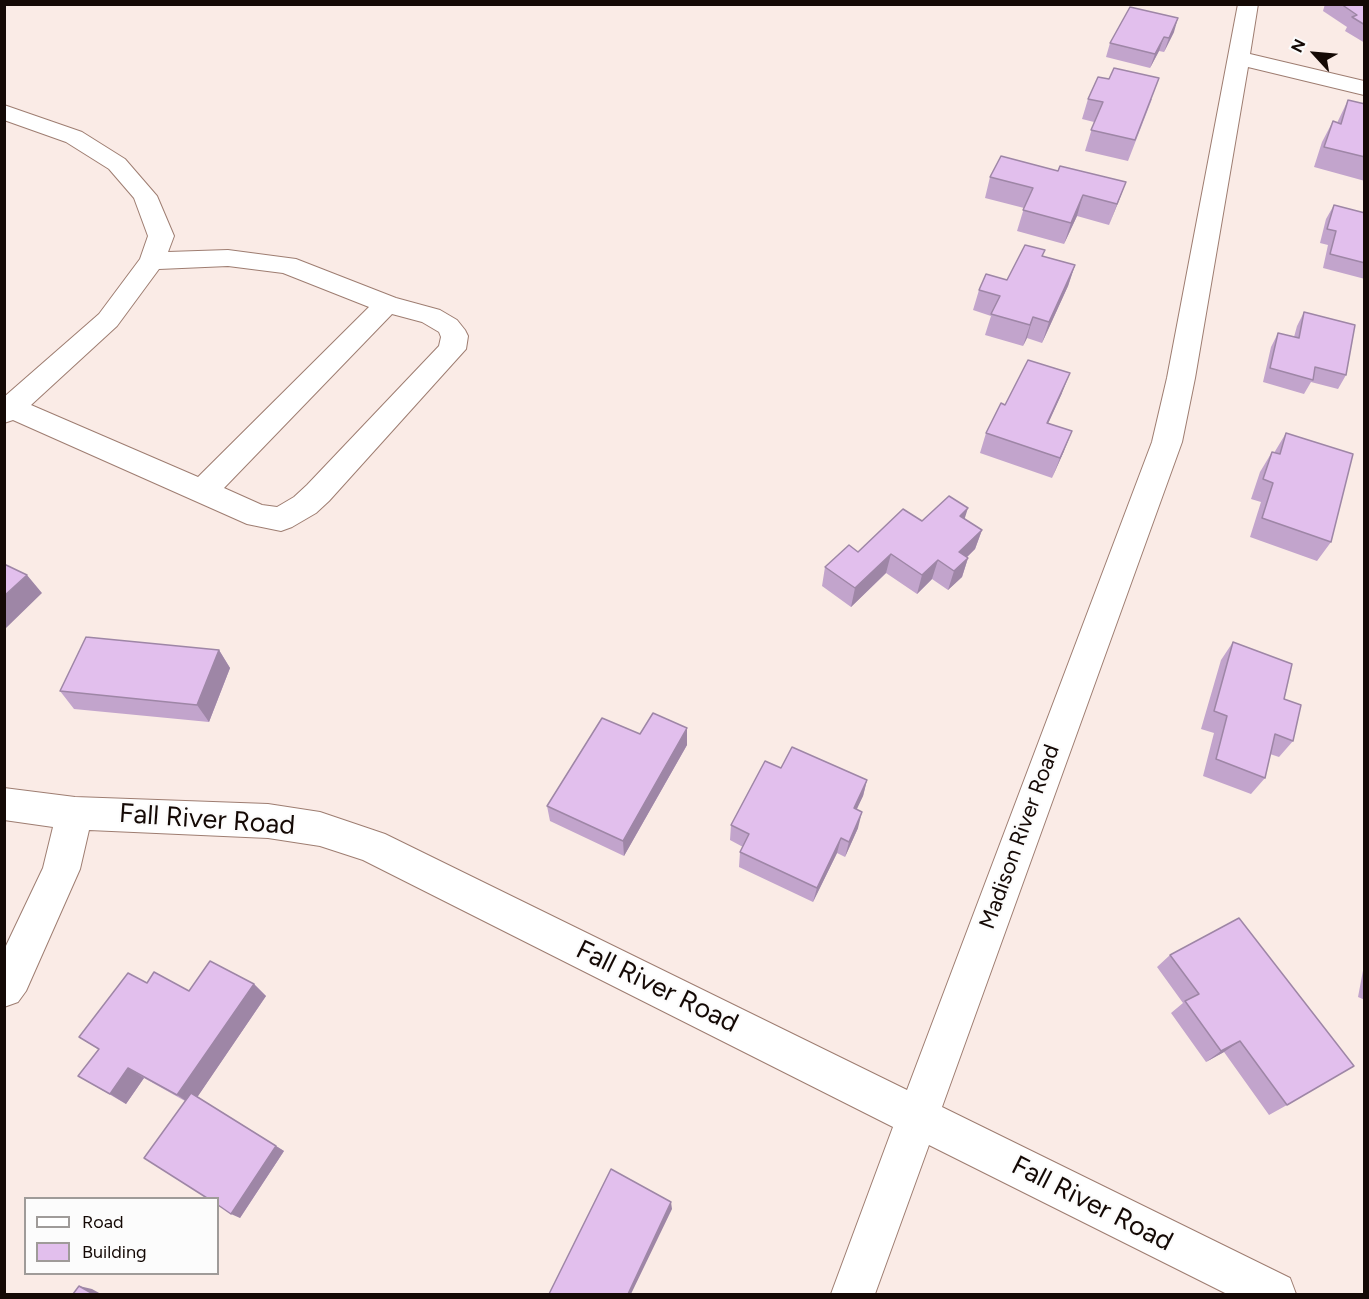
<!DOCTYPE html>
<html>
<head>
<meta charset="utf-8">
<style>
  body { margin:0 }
  #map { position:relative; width:1369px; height:1299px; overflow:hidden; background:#faebe6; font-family:Figtree,sans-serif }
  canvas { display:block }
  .frame { position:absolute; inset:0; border:6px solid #140905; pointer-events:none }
  .legend { position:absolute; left:24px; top:1197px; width:195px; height:78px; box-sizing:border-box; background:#fcfcfc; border:2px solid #9f9b99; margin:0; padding:8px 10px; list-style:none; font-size:18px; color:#140905 }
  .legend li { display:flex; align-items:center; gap:12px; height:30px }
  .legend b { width:30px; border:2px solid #9f9b99 }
  .north { position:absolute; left:1285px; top:24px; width:60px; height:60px; -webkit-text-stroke:4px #fcfcfc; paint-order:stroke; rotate:296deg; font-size:16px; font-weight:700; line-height:24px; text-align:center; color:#140905 }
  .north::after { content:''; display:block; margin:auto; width:21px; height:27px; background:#140905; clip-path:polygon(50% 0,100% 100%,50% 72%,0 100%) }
</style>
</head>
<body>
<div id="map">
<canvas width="1369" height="1299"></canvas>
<div class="frame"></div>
<ul class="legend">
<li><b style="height:8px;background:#fff"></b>Road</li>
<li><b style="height:16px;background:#e2bfed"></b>Building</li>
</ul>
<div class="north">N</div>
</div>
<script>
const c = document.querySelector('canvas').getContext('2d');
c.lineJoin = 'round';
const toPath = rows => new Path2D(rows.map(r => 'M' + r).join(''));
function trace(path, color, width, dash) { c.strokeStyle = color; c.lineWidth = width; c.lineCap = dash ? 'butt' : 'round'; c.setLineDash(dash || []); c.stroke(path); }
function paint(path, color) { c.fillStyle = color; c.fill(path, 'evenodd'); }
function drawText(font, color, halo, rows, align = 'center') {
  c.font = font + ' Figtree,sans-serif'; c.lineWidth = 4.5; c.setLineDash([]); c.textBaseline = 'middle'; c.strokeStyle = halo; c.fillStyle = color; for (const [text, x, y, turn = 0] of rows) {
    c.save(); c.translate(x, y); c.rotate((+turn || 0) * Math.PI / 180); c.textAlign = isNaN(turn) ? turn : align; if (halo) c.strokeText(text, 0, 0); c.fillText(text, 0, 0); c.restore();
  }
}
const minor = toPath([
  [1238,4,1258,4,1250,54,1364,81,1364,95,1248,67,1195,378,1182,442,942,1107,1290,1278,1296,1294,1227,1294,929,1145,875,1294,831,1294,893,1127,363,860,320,846,268,838,89,830,80,869,26,991,18,1002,4,1007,4,950,43,868,53,827,4,820,4,788,75,797,268,804,320,812,385,834,907,1090,1152,442,1167,378,1238,4],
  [4,105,82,132,125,159,157,196,174,236,168,252,228,250,296,259,396,298,440,310,457,320,465,330,468,336,466,349,329,501,316,513,292,527,281,531,247,524,13,420,4,423,4,397,99,314,140,259,148,236,134,198,109,169,66,142,4,120,4,105],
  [228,266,283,273,369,307,198,477,31,405,117,326,159,269,228,266],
  [392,314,422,322,439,332,441,337,439,346,307,485,294,497,277,507,262,505,224,488,392,314]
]);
const wall = toPath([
  [1325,4,1365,4,1365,43,1345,31,1347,27,1323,11],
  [1174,32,1164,52,1159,51,1150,68,1106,57,1110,43],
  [1088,99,1152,99,1128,161,1085,151,1094,122,1082,119],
  [1348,100,1365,104,1365,181,1314,167,1322,142,1333,121,1337,123],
  [1058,171,1126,182,1109,225,1077,216,1064,244,1017,231,1024,208,985,198,990,177],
  [1334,205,1365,213,1365,279,1323,268,1328,245,1320,243,1326,219],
  [1043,256,1075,265,1068,286,1042,343,1027,338,1023,346,985,335,991,316,973,310,979,290,1007,280],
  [1304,312,1346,375,1338,389,1311,382,1304,394,1263,382,1271,347,1278,333,1294,337,1297,326],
  [1062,393,1048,424,1064,451,1052,478,980,453,986,433,1005,405],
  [1286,433,1331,542,1317,561,1250,537,1261,502,1251,499,1260,472,1272,452,1274,453],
  [965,519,982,530,975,549,967,557,968,558,962,577,948,590,932,579,917,594,886,573,851,607,822,586,825,567,922,521],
  [1233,642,1293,741,1279,757,1270,754,1265,778,1251,794,1203,776,1214,733,1201,729,1221,660],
  [219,650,230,668,209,722,74,709,60,691],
  [640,734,687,745,624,856,550,821,547,806],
  [781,768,867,780,863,796,856,809,858,828,845,857,837,853,813,902,739,867,740,852,743,847,730,840,731,825],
  [1239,918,1287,1105,1269,1115,1224,1052,1206,1062,1171,1013,1183,1003,1157,967,1170,955],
  [1365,960,1365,1000,1358,997],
  [147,983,189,991,254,984,266,996,197,1097,284,1151,240,1218,185,1101,144,1078,126,1104,78,1076,99,1050,79,1037]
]);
const shadedWall = toPath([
  [1178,18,1174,32,1164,52,1169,38],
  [1164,37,1159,51,1150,68,1155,54],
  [1126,182,1118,203,1109,225,1117,204],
  [1083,195,1077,216,1064,244,1071,223],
  [1075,265,1068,286,1042,343,1049,322],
  [1033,317,1027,338,1023,346,1030,325],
  [1070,373,1062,393,1039,443,1047,423],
  [1072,431,1064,451,1052,478,1060,458],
  [968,508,962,527,960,516],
  [982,530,975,549,953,571,959,552],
  [891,554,886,573,851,607,855,588],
  [968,558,962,577,948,590,954,571],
  [938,560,932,579,917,594,922,575],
  [27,575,42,593,4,630,4,596],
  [219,650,230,668,209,722,197,705],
  [687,728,687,745,624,856,623,841],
  [867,780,863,796,850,824,854,808],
  [862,812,858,828,845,857,849,842],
  [841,838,837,853,813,902,817,888],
  [254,984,266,996,192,1105,177,1095],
  [1240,1041,1224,1052,1206,1062,1221,1051],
  [128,1068,144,1078,126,1104,110,1094],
  [276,1146,284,1151,240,1218,231,1214],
  [671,1202,672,1209,631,1294,628,1294],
  [79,1286,92,1289,101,1294,93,1294]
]);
const building = toPath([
  [1341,4,1365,4,1365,25,1352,17,1357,15,1341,4],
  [1130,7,1178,18,1169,38,1164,37,1155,54,1110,43,1130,7],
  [1114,68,1159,78,1135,140,1091,130,1103,102,1088,99,1098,77,1109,79,1114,68],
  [1348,100,1365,104,1365,157,1324,147,1333,121,1341,124,1348,100],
  [1001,156,1058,171,1060,166,1126,182,1117,204,1083,195,1071,223,1023,210,1033,188,990,177,1001,156],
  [1334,205,1365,213,1365,263,1330,254,1336,231,1327,229,1334,205],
  [1025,245,1045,250,1042,256,1075,265,1049,322,1033,317,1030,325,991,314,1000,296,979,290,986,274,1007,280,1025,245],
  [1304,312,1355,325,1346,375,1315,367,1313,380,1270,368,1278,333,1299,338,1304,312],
  [1028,360,1070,373,1047,423,1072,431,1060,458,986,433,1001,403,1005,405,1028,360],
  [1286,433,1353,454,1331,542,1262,518,1273,483,1263,479,1272,452,1280,454,1286,433],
  [949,496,968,508,960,516,982,530,959,552,968,558,954,571,938,560,922,575,891,554,855,588,825,567,849,545,858,552,903,509,922,521,949,496],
  [4,564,27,575,4,596,4,564],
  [86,637,219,650,197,705,60,691,86,637],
  [1233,642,1292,664,1284,699,1301,705,1293,741,1275,734,1265,778,1216,759,1227,716,1214,711,1233,642],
  [653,713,687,728,623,841,547,806,602,718,640,734,653,713],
  [792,747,867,780,854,808,862,812,849,842,841,838,817,888,740,852,749,834,731,825,765,761,781,768,792,747],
  [1239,918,1354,1066,1287,1105,1240,1041,1221,1051,1185,1001,1199,994,1170,955,1239,918],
  [210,961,254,984,177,1095,128,1068,110,1094,78,1076,99,1049,79,1037,128,973,147,983,154,972,189,991,210,961],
  [191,1093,276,1146,231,1214,218,1205,218,1198,207,1198,144,1158,191,1093],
  [611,1169,671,1202,628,1294,549,1294,611,1169],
  [79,1286,93,1294,73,1294,79,1286]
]);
const streetNames = [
  ["Madison River Road",1020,837,-70]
];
const nearStreetnames = [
  ["Fall River Road",207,820,4],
  ["Fall River Road",657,987,26],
  ["Fall River Road",1092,1204,27]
];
trace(minor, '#9e7d71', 2);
paint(minor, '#fff');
paint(wall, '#c2a4cc');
paint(shadedWall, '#9e86a6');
paint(building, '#e2bfed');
trace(building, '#9e86a6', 1.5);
drawText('22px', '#140905', '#fcfcfc', streetNames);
drawText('27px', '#140905', '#fcfcfc', nearStreetnames);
</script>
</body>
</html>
